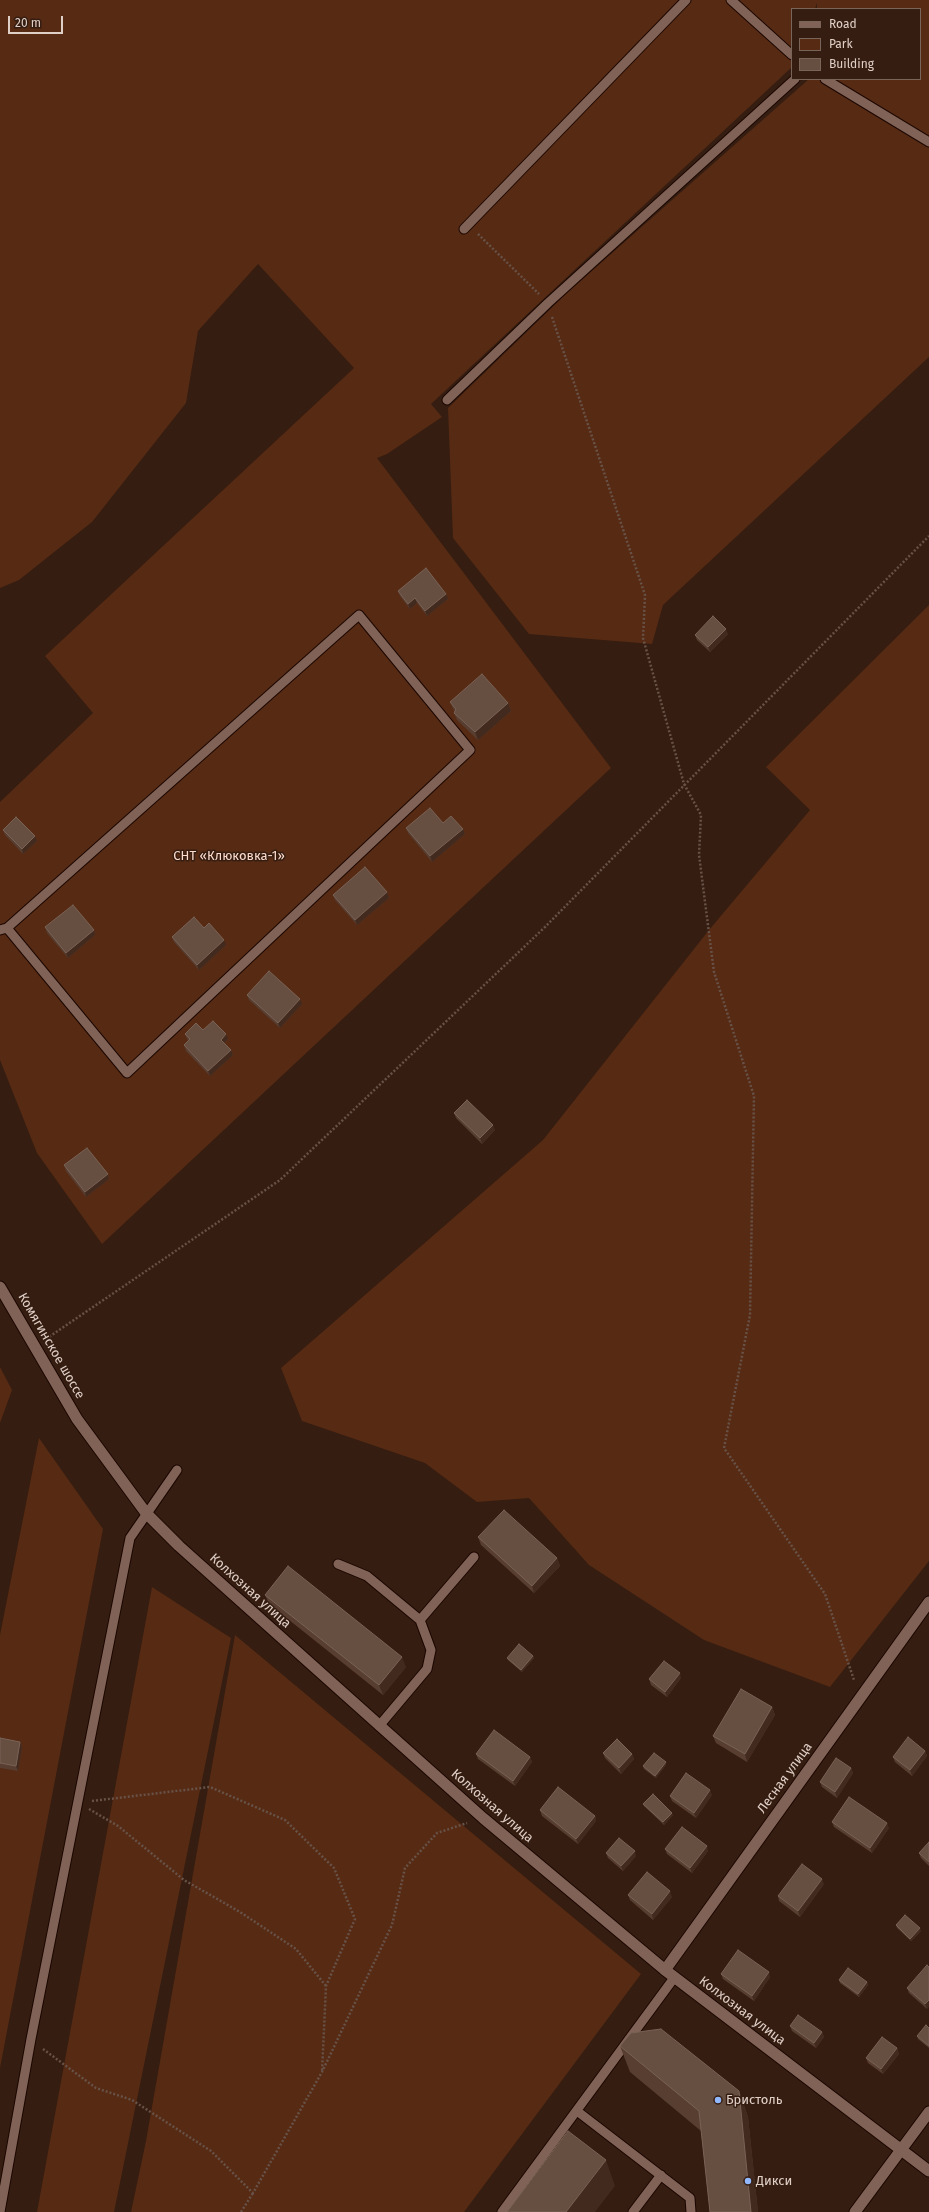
<!DOCTYPE html>
<html>
<head>
<meta charset="utf-8">
<style>
  body { margin:0 }
  #map { position:relative; width:929px; height:2212px; overflow:hidden; background:#351d11; font-family:"Fira Sans",sans-serif }
  canvas { display:block }
  .legend { position:absolute; left:791px; top:8px; width:130px; height:72px; box-sizing:border-box; background:#351d11; border:1px solid #79645a; margin:0; padding:5px 7px; list-style:none; font-size:12px; color:#e0cfc7 }
  .legend li { display:flex; align-items:center; gap:8px; height:20px }
  .legend b { width:20px; border:1px solid #79645a }
  .scale { position:absolute; left:8px; top:16px; width:55px; height:18px; box-sizing:border-box; border:2px solid #e0cfc7; border-top:0; padding-left:5px; font-size:12px; line-height:14px; white-space:nowrap; color:#e0cfc7; -webkit-text-stroke:3px #351d11; paint-order:stroke }
</style>
</head>
<body>
<div id="map">
<canvas width="929" height="2212"></canvas>
<ul class="legend">
<li><b style="height:5px;background:#806356"></b>Road</li>
<li><b style="height:11px;background:#562a13"></b>Park</li>
<li><b style="height:11px;background:#664e41"></b>Building</li>
</ul>
<div class="scale">20 m</div>
</div>
<script>
const c = document.querySelector('canvas').getContext('2d');
c.lineJoin = 'round';
function paint(path, color) { c.fillStyle = color; c.fill(path, 'evenodd'); }
const toPath = rows => new Path2D(rows.map(r => 'M' + r).join(''));
function trace(path, color, width, dash) { c.strokeStyle = color; c.lineWidth = width; c.lineCap = dash ? 'butt' : 'round'; c.setLineDash(dash || []); c.stroke(path); }
function drawText(font, color, halo, rows, align = 'center') {
  c.font = font + ' "Fira Sans",sans-serif'; c.lineWidth = 3; c.setLineDash([]); c.textBaseline = 'middle'; c.strokeStyle = halo; c.fillStyle = color; for (const [text, x, y, turn = 0] of rows) {
    c.save(); c.translate(x, y); c.rotate((+turn || 0) * Math.PI / 180); c.textAlign = isNaN(turn) ? turn : align; if (halo) c.strokeText(text, 0, 0); c.fillText(text, 0, 0); c.restore();
  }
}
const green = toPath([
  [0,0,929,0,929,357,663,605,652,644,529,634,453,538,448,408,568,292,809,79,920,79,920,9,817,9,817,3,815,9,792,9,792,67,431,404,442,417,387,454,377,458,611,768,102,1244,37,1153,0,1060,0,802,93,713,45,656,354,368,258,264,198,331,186,403,92,522,19,580,0,588],
  [929,605,929,1561,830,1687,704,1640,589,1565,529,1498,477,1502,425,1463,302,1421,281,1368,543,1140,709,930,810,810,766,767],
  [0,1367,12,1390,0,1423],
  [39,1438,103,1529,0,2068,0,1635],
  [152,1587,231,1638,114,2212,37,2212],
  [235,1635,641,1974,464,2212,131,2212,146,2141]
]);
const path = toPath([
  [478,234,539,294],
  [552,317,645,595,643,638,684,784,701,815,699,855,714,972,754,1096,750,1315,724,1448,825,1594,854,1680],
  [46,1339,280,1180,545,927,929,536],
  [92,1801,210,1787,285,1820,334,1868,355,1919,326,1986,322,2072],
  [89,1809,118,1826,184,1880,240,1912,296,1949,326,1986],
  [43,2049,96,2088,132,2100,211,2151,253,2193,322,2072,392,1925,405,1868,437,1833,467,1823],
  [241,2212,253,2193]
]);
const service = toPath([
  [731,0,792,55],
  [825,79,929,142],
  [464,229,686,0],
  [447,400,548,303,795,79],
  [0,930,7,928,359,615,470,750,127,1073,7,928],
  [338,1564,367,1576,420,1620,431,1650,427,1669,379,1726],
  [420,1620,474,1557],
  [577,2111,690,2198,691,2212],
  [0,2212,31,2039,130,1538,177,1470],
  [502,2212,674,1978],
  [633,2212,661,2175]
]);
const minor = toPath([
  [665,1970,929,1602],
  [855,2212,929,2112]
]);
const tertiary = toPath([
  [0,1287,77,1419,146,1513,179,1546,483,1818,665,1970,929,2171]
]);
const wall = toPath([
  [398,591,446,594,448,599,427,616,417,603,410,609,400,596],
  [728,634,710,652,697,640,695,635],
  [450,702,508,703,511,711,478,740,457,720,454,713,455,711,453,709],
  [443,823,463,829,465,834,432,862,408,833,406,828],
  [3,830,37,841,23,854,5,835],
  [387,892,389,898,357,925,335,900,333,895],
  [45,927,94,930,95,935,68,958,47,933],
  [204,928,226,945,199,970,174,942,172,937],
  [247,995,302,1004,280,1028,249,1000],
  [203,1030,228,1039,224,1043,231,1050,233,1055,210,1076,186,1051,184,1045,189,1041,187,1039,185,1034],
  [454,1113,495,1130,482,1144,456,1118],
  [64,1165,108,1174,109,1179,86,1197,66,1171],
  [478,1537,557,1558,560,1566,534,1593,481,1545],
  [265,1595,406,1667,383,1695,269,1604],
  [533,1656,534,1658,522,1672,508,1660,507,1658],
  [681,1678,667,1697,651,1685,649,1679],
  [772,1707,775,1715,747,1762,716,1743,713,1736],
  [0,1738,20,1742,22,1747,18,1771,0,1768],
  [925,1751,927,1756,912,1776,895,1762,893,1757],
  [603,1753,632,1754,634,1759,621,1774,605,1758],
  [476,1754,530,1757,532,1762,515,1786,478,1759],
  [666,1765,656,1778,644,1769,643,1766],
  [851,1768,853,1773,837,1798,822,1787,820,1782],
  [712,1795,696,1818,672,1801,670,1796],
  [643,1804,673,1815,664,1825,644,1806],
  [540,1810,595,1816,596,1821,578,1844,542,1816],
  [832,1822,889,1828,872,1853,834,1827],
  [929,1842,929,1866,921,1858,919,1853],
  [665,1849,708,1851,692,1873,667,1854],
  [606,1853,636,1856,623,1871,608,1858],
  [824,1884,800,1917,779,1901,778,1896],
  [628,1895,672,1897,653,1920,630,1900],
  [896,1925,921,1931,911,1941,897,1928],
  [929,1967,927,2009,909,1993,907,1988],
  [721,1974,770,1977,754,2001,723,1979],
  [839,1980,867,1982,868,1985,859,1997,840,1983],
  [790,2026,822,2032,824,2037,816,2048,792,2031],
  [929,2028,929,2048,918,2039,917,2036],
  [620,2046,739,2091,748,2117,758,2212,710,2212,701,2131,630,2072],
  [897,2048,899,2054,883,2074,868,2063,866,2058]
]);
const shadedWall = toPath([
  [446,594,448,599,427,616,425,611],
  [415,598,417,603,410,609,408,604],
  [726,629,728,634,710,652,708,647],
  [508,703,511,711,478,740,475,732],
  [463,829,465,834,432,862,430,856],
  [35,836,37,841,23,854,22,849],
  [387,892,389,898,357,925,355,920],
  [94,930,95,935,68,958,66,953],
  [224,940,226,945,199,970,197,965],
  [300,999,302,1004,280,1028,278,1023],
  [226,1034,228,1039,222,1045,221,1040],
  [231,1050,233,1055,210,1076,208,1071],
  [493,1125,495,1130,482,1144,480,1138],
  [108,1174,109,1179,86,1197,85,1192],
  [557,1558,560,1566,534,1593,532,1586],
  [533,1656,534,1658,522,1672,521,1670],
  [402,1657,406,1667,383,1695,379,1685],
  [680,1673,681,1678,667,1697,665,1692],
  [772,1707,775,1715,747,1762,745,1754],
  [20,1742,22,1747,18,1771,16,1766],
  [925,1751,927,1756,912,1776,910,1770],
  [632,1754,634,1759,621,1774,619,1768],
  [530,1757,532,1762,515,1786,513,1781],
  [666,1762,666,1765,656,1778,655,1776],
  [851,1768,853,1773,837,1798,835,1792],
  [710,1790,712,1795,696,1818,694,1813],
  [672,1813,673,1815,664,1825,663,1822],
  [595,1816,596,1821,578,1844,576,1839],
  [887,1823,889,1828,872,1853,870,1848],
  [707,1846,708,1851,692,1873,690,1868],
  [635,1851,636,1856,623,1871,621,1866],
  [822,1879,824,1884,800,1917,798,1911],
  [670,1891,672,1897,653,1920,652,1914],
  [920,1928,921,1931,911,1941,910,1939],
  [769,1972,770,1977,754,2001,752,1996],
  [867,1982,868,1985,859,1997,858,1994],
  [929,2000,929,2007,927,2009,925,2004],
  [822,2032,824,2037,816,2048,814,2043],
  [897,2048,899,2054,883,2074,881,2069],
  [739,2091,748,2117,758,2212,751,2212],
  [606,2160,615,2186,595,2212,566,2212]
]);
const building = toPath([
  [426,568,446,594,425,611,415,598,408,604,398,591,426,568],
  [713,616,726,629,708,647,695,635,713,616],
  [482,674,508,703,475,732,454,713,456,709,450,702,482,674],
  [430,808,443,823,451,816,463,829,430,856,406,828,430,808],
  [16,817,35,836,22,849,3,830,16,817],
  [365,867,387,892,355,920,333,895,365,867],
  [73,905,94,930,66,953,45,927,73,905],
  [194,917,204,928,209,923,224,940,197,965,172,937,194,917],
  [269,971,300,999,278,1023,247,995,269,971],
  [213,1021,226,1034,221,1040,231,1050,208,1071,184,1045,190,1039,185,1034,196,1023,203,1030,213,1021],
  [467,1100,493,1125,480,1138,454,1113,467,1100],
  [87,1148,108,1174,85,1192,64,1165,87,1148],
  [504,1510,557,1558,532,1586,478,1537,504,1510],
  [288,1566,402,1657,379,1685,265,1595,288,1566],
  [519,1644,533,1656,521,1670,507,1658,519,1644],
  [664,1661,680,1673,665,1692,649,1679,664,1661],
  [741,1689,772,1707,745,1754,713,1736,741,1689],
  [494,1730,530,1757,513,1781,476,1754,494,1730],
  [908,1737,925,1751,910,1770,893,1757,908,1737],
  [0,1738,20,1742,16,1766,0,1763,0,1738],
  [617,1739,632,1754,619,1768,603,1753,617,1739],
  [654,1753,666,1762,655,1776,643,1766,654,1753],
  [836,1758,851,1768,835,1792,820,1782,836,1758],
  [686,1773,710,1790,694,1813,670,1796,686,1773],
  [558,1787,595,1816,576,1839,540,1810,558,1787],
  [653,1794,672,1813,663,1822,643,1804,653,1794],
  [849,1797,887,1823,870,1848,832,1822,849,1797],
  [682,1827,707,1846,690,1868,665,1849,682,1827],
  [619,1838,635,1851,621,1866,606,1853,619,1838],
  [929,1842,929,1862,919,1853,929,1842],
  [802,1864,822,1879,798,1911,778,1896,802,1864],
  [647,1872,670,1891,652,1914,628,1895,647,1872],
  [905,1915,920,1928,910,1939,896,1925,905,1915],
  [738,1950,769,1972,752,1996,721,1974,738,1950],
  [927,1965,929,1967,929,2000,925,2004,907,1988,927,1965],
  [848,1968,867,1982,858,1994,839,1980,848,1968],
  [798,2015,822,2032,814,2043,790,2026,798,2015],
  [926,2025,929,2028,929,2046,917,2036,926,2025],
  [661,2029,739,2091,751,2212,710,2212,699,2111,620,2046,631,2033,661,2029],
  [882,2037,897,2048,881,2069,866,2058,882,2037],
  [568,2131,606,2160,566,2212,507,2212,568,2131]
]);
const markers = [
  [718,2100,4,"#91b8fd"],
  [748,2181,4,"#91b8fd"]
];
const parkNames = [
  ["СНТ «Клюковка-1»",229,856]
];
const streetNames = [
  ["Комягинское шоссе",51,1346,60],
  ["Колхозная улица",250,1591,42],
  ["Лесная улица",785,1778,-54],
  ["Колхозная улица",492,1806,41],
  ["Колхозная улица",742,2011,37]
];
const poiNames = [
  ["Бристоль",726,2100],
  ["Дикси",756,2181]
];
paint(green, '#562a13');
trace(service, '#1b0600', 11);
trace(minor, '#1b0600', 13);
trace(tertiary, '#1b0600', 13);
trace(path, '#685248', 2.5, [2, 2]);
trace(service, '#806356', 9);
trace(minor, '#806356', 11);
trace(tertiary, '#806356', 11);
paint(wall, '#573e31');
paint(shadedWall, '#432a1e');
paint(building, '#664e41');
trace(building, '#796256', 1);
for (const [x, y, r, color] of markers) { const dot = new Path2D(); dot.arc(x, y, r, 0, 2 * Math.PI); c.fillStyle = color; c.fill(dot); trace(dot, '#351d11', 1.5); }
drawText('13px', '#fcdbcc', '#351d11', parkNames);
drawText('13px', '#e0cfc7', '#351d11', streetNames);
drawText('13px', '#e0cfc7', '#351d11', poiNames, 'left');
</script>
</body>
</html>
